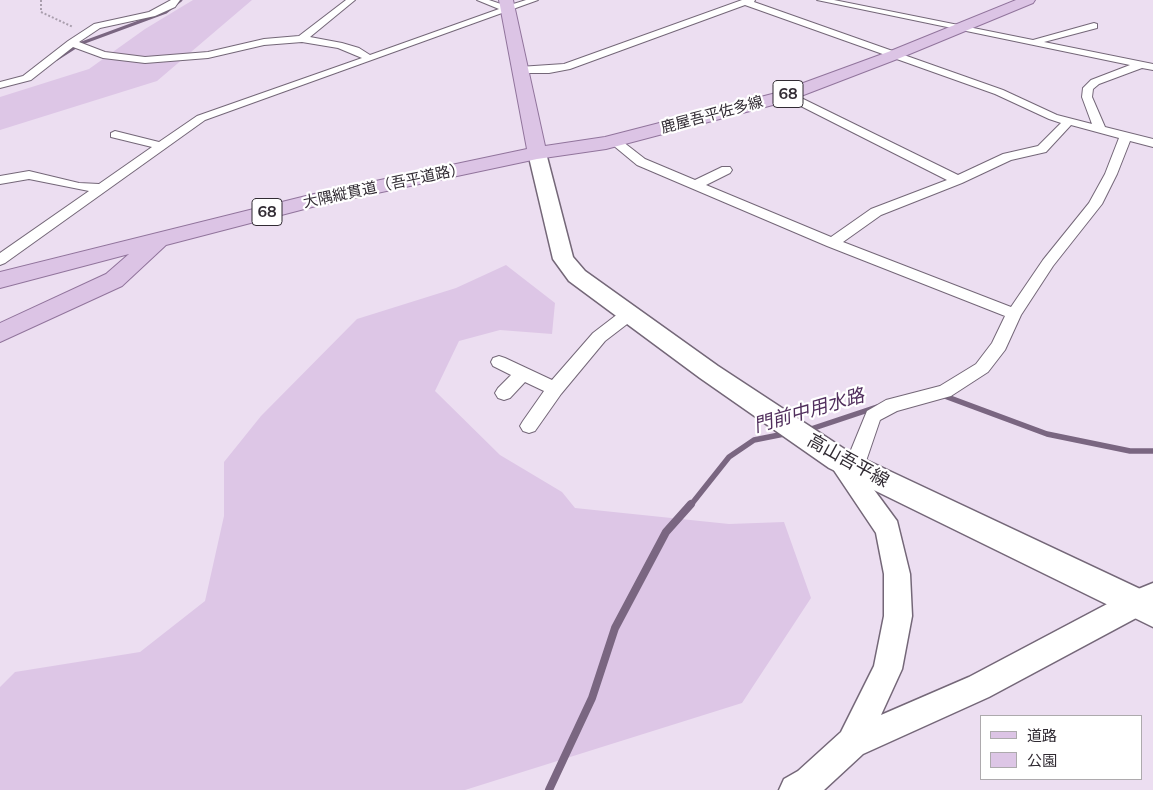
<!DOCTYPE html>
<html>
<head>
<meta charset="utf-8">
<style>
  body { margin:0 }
  #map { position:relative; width:1153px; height:790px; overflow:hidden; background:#ecdef1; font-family:Mulish,"Noto Sans JP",sans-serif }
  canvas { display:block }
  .legend { position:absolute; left:980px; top:715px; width:162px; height:65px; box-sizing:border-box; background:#fff; border:1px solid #adaaad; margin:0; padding:6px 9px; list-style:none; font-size:15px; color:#312b33 }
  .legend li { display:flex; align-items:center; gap:10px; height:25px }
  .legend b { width:25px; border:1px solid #adaaad }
</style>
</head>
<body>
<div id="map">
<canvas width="1153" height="790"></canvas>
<ul class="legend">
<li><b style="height:6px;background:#dcc4e5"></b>道路</li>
<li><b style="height:14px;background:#ddc6e6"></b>公園</li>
</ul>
</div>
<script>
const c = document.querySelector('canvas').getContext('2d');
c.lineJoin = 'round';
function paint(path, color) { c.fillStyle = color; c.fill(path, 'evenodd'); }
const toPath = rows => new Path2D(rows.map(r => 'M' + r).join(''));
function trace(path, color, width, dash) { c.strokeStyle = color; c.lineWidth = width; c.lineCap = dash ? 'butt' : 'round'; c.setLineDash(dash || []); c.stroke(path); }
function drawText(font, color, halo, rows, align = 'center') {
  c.font = font + ' Mulish,"Noto Sans JP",sans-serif'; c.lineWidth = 4.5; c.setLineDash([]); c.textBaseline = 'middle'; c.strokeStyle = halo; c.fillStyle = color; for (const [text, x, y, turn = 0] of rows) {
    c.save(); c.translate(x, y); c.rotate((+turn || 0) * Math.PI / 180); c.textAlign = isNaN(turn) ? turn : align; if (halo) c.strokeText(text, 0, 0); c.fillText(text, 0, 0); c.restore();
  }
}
const green = toPath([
  [193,0,252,0,157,81,0,130,0,97,89,69,145,29],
  [506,265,555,303,552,334,500,330,459,341,435,391,500,455,562,492,575,508,729,524,784,522,811,598,742,703,465,790,0,790,0,687,15,672,140,652,205,601,224,516,224,462,261,416,357,319,456,288]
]);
const streamFar2 = toPath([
  [57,59,82,43,166,12,181,0]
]);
const streamFar1 = toPath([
  [942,395,1047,434,1130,451,1153,451],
  [808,430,877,407],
  [690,506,729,457,754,440,789,433]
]);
const stream = toPath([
  [549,790,592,698,615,628,666,532,691,504]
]);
const path = toPath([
  [41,0,41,12,73,27]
]);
const minor = toPath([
  [171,0,180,0,175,7,155,16,100,28,79,42,105,52,145,57,208,52,264,39,299,36,346,0,355,0,310,37,342,43,359,48,370,55,499,9,477,0,489,0,507,6,526,0,538,0,205,120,5,263,0,265,0,253,89,191,29,179,0,184,0,176,29,171,79,183,99,184,152,147,111,137,111,133,115,131,159,142,197,116,362,58,338,48,302,42,264,45,208,58,145,63,103,58,73,47,31,80,0,88,0,82,23,76,68,41,94,24,149,12,171,0],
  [742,0,755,0,754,2,1003,90,1057,115,1092,124,1082,97,1083,88,1091,80,1130,65,817,0,834,0,1033,40,1094,23,1097,24,1097,28,1044,42,1153,64,1153,70,1142,68,1099,84,1093,89,1092,97,1105,127,1153,139,1153,147,1130,141,1117,174,1102,204,1053,266,1021,315,1005,350,988,372,951,396,897,411,880,420,864,467,861,473,854,475,847,473,844,467,867,411,886,400,940,386,976,364,992,343,1005,316,827,246,637,165,608,141,610,138,618,138,645,159,695,180,722,167,730,167,732,170,730,173,706,185,831,237,871,209,947,180,783,97,783,93,791,93,958,175,1003,154,1038,146,1061,123,1049,119,995,94,745,5,570,69,549,73,519,73,514,70,519,67,564,64,742,0],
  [1071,125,1119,138,1105,174,1089,203,1043,260,1011,307,843,242,881,215,962,183,1011,160,1046,152,1071,125],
  [629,309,635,310,637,314,635,318,605,341,561,394,535,431,529,433,523,431,520,426,523,421,544,391,525,382,510,398,504,400,498,398,495,393,498,388,511,375,493,366,491,362,493,358,499,356,505,358,552,380,593,333,623,310,629,309]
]);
const tertiary = toPath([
  [839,450,847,453,897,521,910,574,912,616,902,669,881,715,969,677,1126,594,1153,583,1153,609,989,697,863,754,824,790,779,790,784,779,798,771,841,732,874,666,884,616,884,574,876,533,827,460,831,453,839,450]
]);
const secondary = toPath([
  [537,148,543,149,546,153,573,257,585,271,718,366,849,452,1153,595,1153,627,829,468,700,378,569,281,553,259,528,153,531,149,537,148]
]);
const primary = toPath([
  [499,0,513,0,545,146,605,137,776,93,888,52,1016,0,1035,0,1033,3,900,58,788,101,606,149,537,159,316,206,166,245,122,286,0,342,0,323,106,274,129,254,0,288,0,272,314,194,527,149,499,0]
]);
const farStreetnames = [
  ["鹿屋吾平佐多線",712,115,-15],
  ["大隅縦貫道（吾平道路）",384,186,-12]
];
const shields = [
  [788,94,30],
  [267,212,30]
];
const shieldNames = [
  ["68",788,94],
  ["68",267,212]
];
const streetNames = [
  ["高山吾平線",848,461,29]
];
const waterNames = [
  ["門前中用水路",809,411,-16]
];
paint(green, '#ddc6e6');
trace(streamFar2, '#7a6681', 3);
trace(streamFar1, '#7a6681', 5.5);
trace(stream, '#7a6681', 8);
trace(minor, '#746778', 2);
trace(tertiary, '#746778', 3);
trace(secondary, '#746778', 3);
trace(primary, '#91749c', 2);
trace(path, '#a99ead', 2, [2, 2]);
paint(minor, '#fff');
paint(tertiary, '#fff');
paint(secondary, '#fff');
paint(primary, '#dcc4e5');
drawText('15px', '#312b33', '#fff', farStreetnames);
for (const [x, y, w] of shields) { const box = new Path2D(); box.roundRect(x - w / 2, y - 13.5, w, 27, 4); c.fillStyle = '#fff'; c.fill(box); trace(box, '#312b33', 1); }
drawText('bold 16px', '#312b33', null, shieldNames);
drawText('18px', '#312b33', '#fff', streetNames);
drawText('italic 19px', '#512f5d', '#fff', waterNames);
</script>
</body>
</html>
